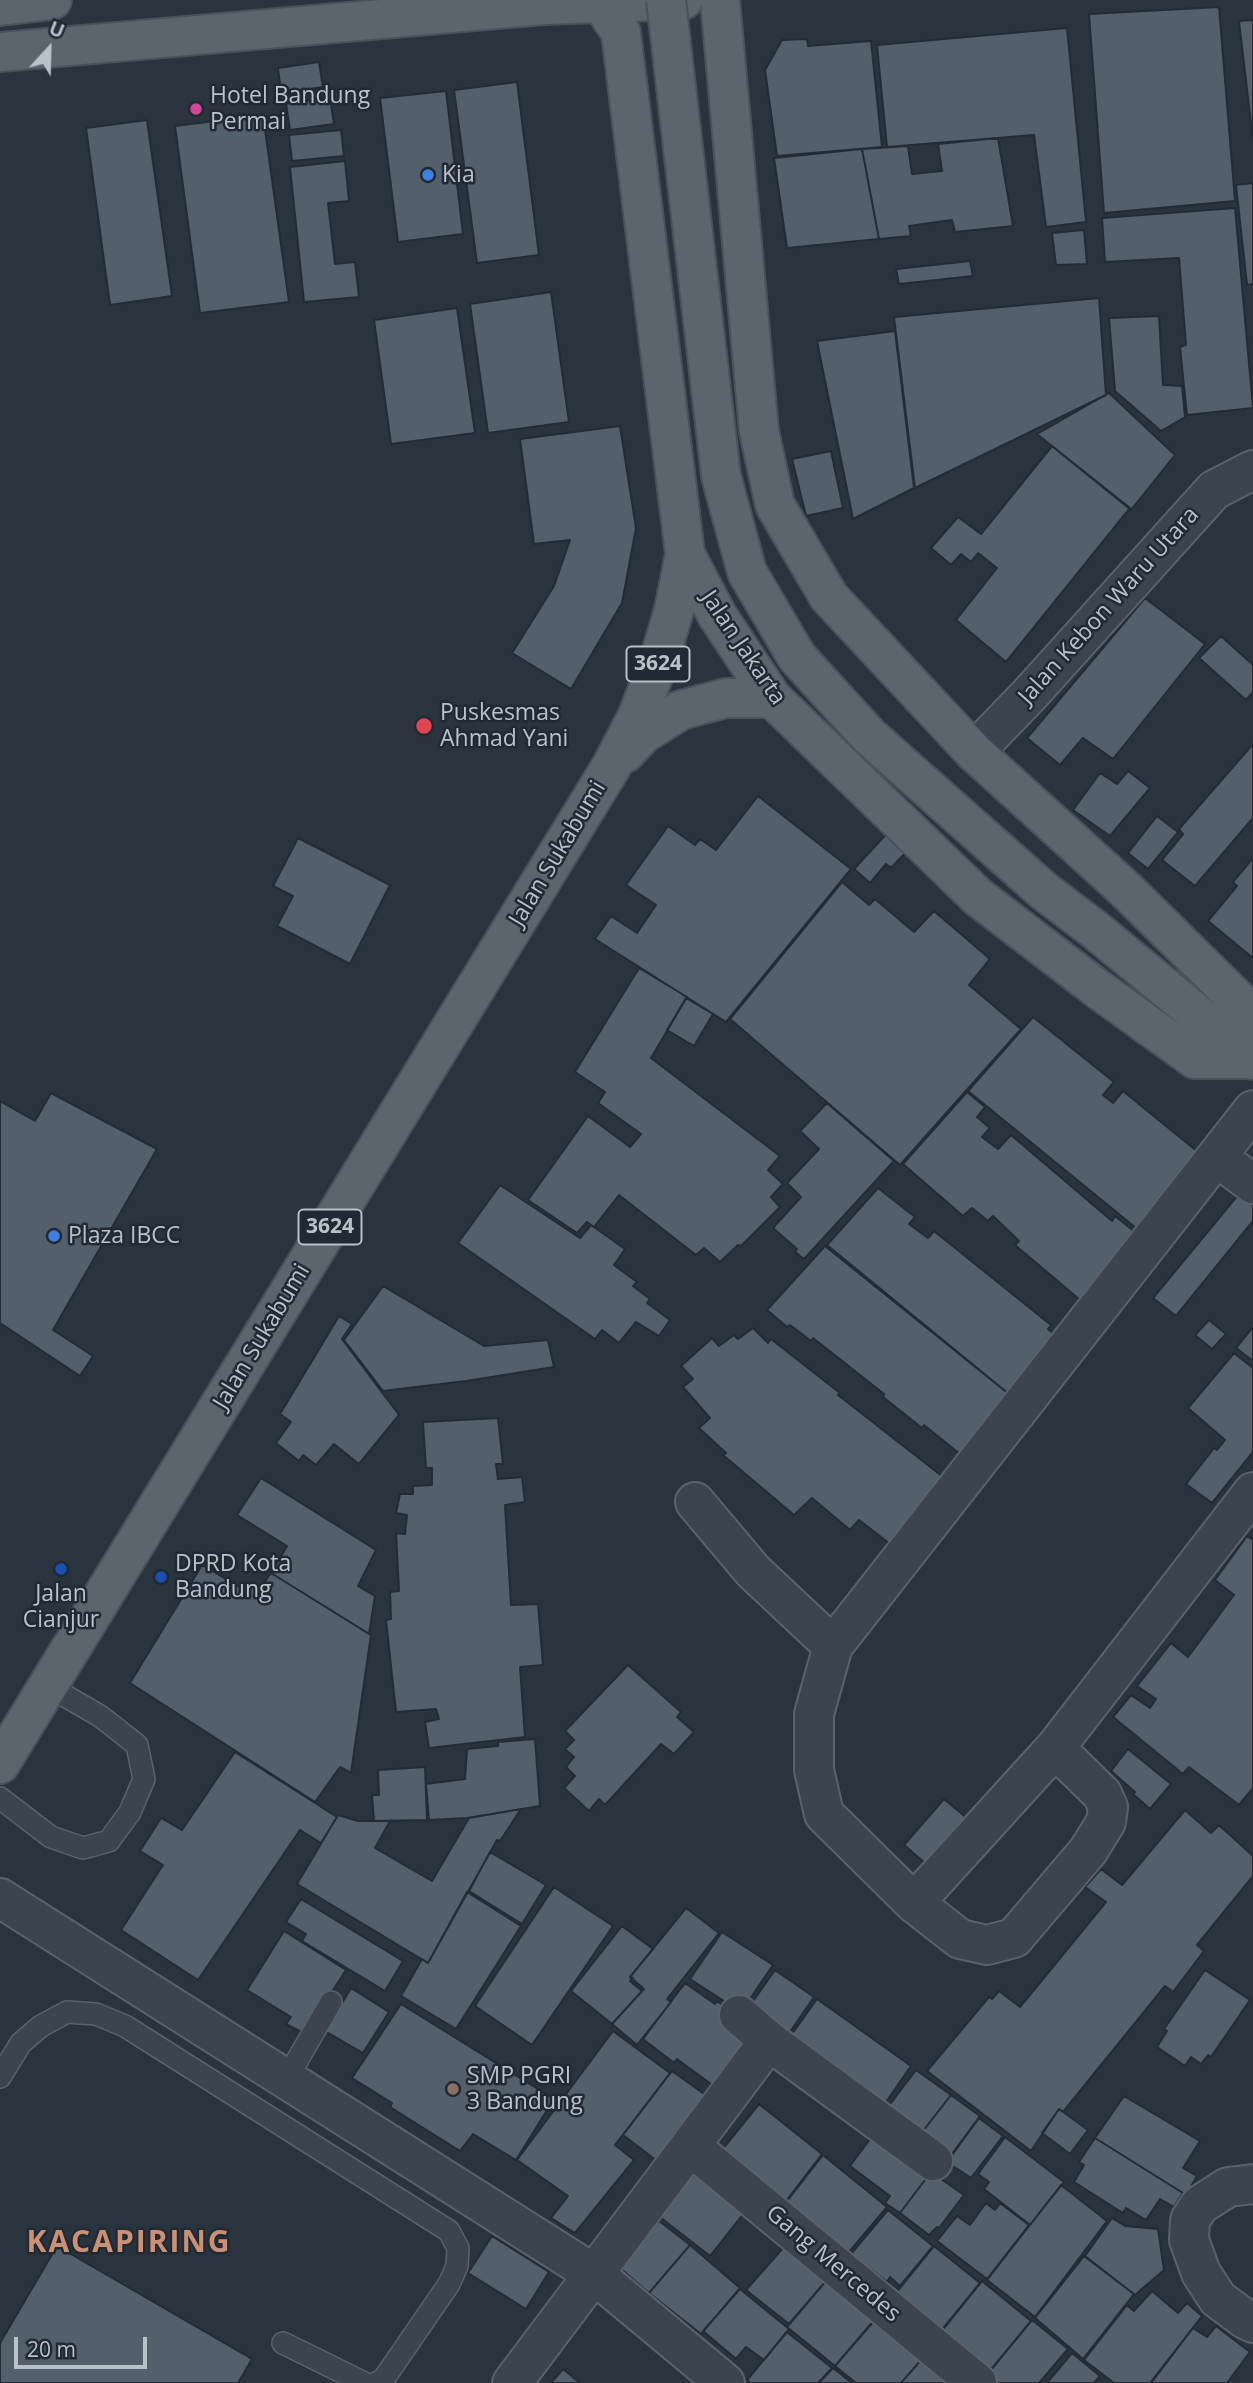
<!DOCTYPE html>
<html>
<head>
<meta charset="utf-8">
<style>
  body { margin:0 }
  #map { position:relative; width:1253px; height:2383px; overflow:hidden; background:#29343e; font-family:"Open Sans",sans-serif }
  canvas { display:block }
  .north { position:absolute; left:14px; top:14px; width:70px; height:70px; -webkit-text-stroke:5px #212a34; paint-order:stroke; rotate:22deg; font-size:19px; font-weight:700; line-height:28px; text-align:center; color:#b9c1c9 }
  .north::after { content:''; display:block; margin:auto; width:24px; height:32px; background:#b9c1c9; clip-path:polygon(50% 0,100% 100%,50% 72%,0 100%) }
  .scale { position:absolute; left:14px; top:2337px; width:133px; height:32px; box-sizing:border-box; border:4px solid #b9c1c9; border-top:0; padding-left:9px; font-size:21px; line-height:24px; white-space:nowrap; color:#b9c1c9; -webkit-text-stroke:5px #212a34; paint-order:stroke }
</style>
</head>
<body>
<div id="map">
<canvas width="1253" height="2383"></canvas>
<div class="north">U</div>
<div class="scale">20 m</div>
</div>
<script>
const c = document.querySelector('canvas').getContext('2d');
c.lineJoin = 'round';
function paint(path, color) { c.fillStyle = color; c.fill(path, 'evenodd'); }
const toPath = rows => new Path2D(rows.map(r => 'M' + r).join(''));
function trace(path, color, width, dash) { c.strokeStyle = color; c.lineWidth = width; c.lineCap = dash ? 'butt' : 'round'; c.setLineDash(dash || []); c.stroke(path); }
function drawText(font, color, halo, rows, align = 'center') {
  c.font = font + ' "Open Sans",sans-serif'; c.lineWidth = 5; c.setLineDash([]); c.textBaseline = 'middle'; c.strokeStyle = halo; c.fillStyle = color; for (const [text, x, y, turn = 0] of rows) {
    c.save(); c.translate(x, y); c.rotate((+turn || 0) * Math.PI / 180); c.textAlign = isNaN(turn) ? turn : align; if (halo) c.strokeText(text, 0, 0); c.fillText(text, 0, 0); c.restore();
  }
}
const building = toPath([
  [1219,7,1235,201,1104,213,1089,14,1219,7],
  [1253,20,1253,141,1239,21,1253,20],
  [1067,28,1086,222,1046,227,1034,135,887,147,877,45,1067,28],
  [807,39,808,46,871,41,882,147,777,156,765,70,782,40,807,39],
  [319,62,323,87,281,93,278,68,319,62],
  [517,82,539,255,477,263,454,90,517,82],
  [446,91,463,234,398,242,380,98,446,91],
  [330,97,334,124,290,130,286,104,330,97],
  [263,115,289,302,200,313,175,126,263,115],
  [147,120,172,296,110,305,86,128,147,120],
  [341,130,344,156,292,161,289,135,341,130],
  [998,138,1013,226,955,232,952,220,909,226,911,236,879,239,862,149,908,146,912,174,942,171,938,144,998,138],
  [862,149,879,239,787,248,774,158,862,149],
  [345,161,349,201,328,203,335,264,355,262,359,297,304,302,290,167,345,161],
  [1253,183,1253,284,1247,285,1236,185,1253,183],
  [1235,208,1253,408,1187,415,1180,347,1186,345,1179,258,1105,262,1102,218,1235,208],
  [1084,230,1087,264,1056,265,1052,233,1084,230],
  [970,261,973,276,899,284,896,269,970,261],
  [551,292,569,422,488,433,470,304,551,292],
  [1099,298,1106,395,915,488,894,317,1099,298],
  [457,308,475,433,391,444,374,320,457,308],
  [1159,316,1163,385,1182,386,1185,417,1161,431,1115,391,1109,318,1159,316],
  [895,331,914,488,853,519,817,341,895,331],
  [1109,393,1175,455,1131,510,1037,434,1109,393],
  [620,426,636,528,622,603,571,689,512,653,554,586,570,540,534,544,520,439,620,426],
  [1052,446,1130,508,1006,662,956,620,997,568,978,553,971,562,961,554,951,565,931,548,958,517,981,534,1052,446],
  [831,451,843,508,806,516,792,459,831,451],
  [1145,598,1205,644,1113,759,1083,738,1060,765,1027,738,1145,598],
  [1221,636,1253,665,1253,692,1246,700,1199,658,1221,636],
  [1253,744,1253,818,1195,886,1162,860,1183,834,1179,829,1253,744],
  [1128,771,1150,788,1110,836,1073,810,1100,773,1117,784,1128,771],
  [758,796,851,869,726,1022,595,939,611,916,637,933,656,905,626,885,668,826,695,845,700,839,716,850,758,796],
  [1157,816,1178,832,1148,869,1128,853,1157,816],
  [890,830,910,848,891,868,886,864,870,883,854,869,890,830],
  [298,838,390,885,350,964,277,926,293,896,273,886,298,838],
  [1253,858,1253,958,1208,921,1237,886,1233,882,1253,858],
  [842,882,869,905,875,899,914,932,934,911,990,959,969,985,1021,1029,900,1165,730,1019,842,882],
  [639,968,687,997,651,1058,780,1156,768,1170,783,1184,771,1197,780,1207,741,1246,738,1245,720,1262,704,1248,696,1255,619,1195,594,1227,587,1222,577,1233,528,1200,588,1116,630,1147,641,1134,598,1103,605,1092,575,1072,639,968],
  [686,998,713,1014,694,1046,667,1030,686,998],
  [1033,1017,1114,1082,1103,1095,1113,1103,1123,1091,1209,1161,1147,1237,968,1091,1033,1017],
  [967,1092,985,1107,977,1117,990,1128,982,1137,998,1149,1011,1135,1112,1221,1115,1216,1145,1240,1086,1305,1015,1245,1019,1241,993,1216,988,1221,972,1208,963,1216,903,1164,967,1092],
  [51,1093,157,1149,53,1330,93,1356,80,1376,0,1323,0,1101,35,1121,51,1093],
  [827,1103,894,1161,804,1259,795,1252,797,1249,773,1228,801,1197,787,1183,819,1149,800,1131,827,1103],
  [500,1185,580,1238,591,1225,625,1249,614,1265,637,1282,633,1286,650,1299,647,1303,670,1320,659,1336,636,1322,619,1343,602,1330,595,1339,458,1243,500,1185],
  [878,1188,915,1217,909,1224,928,1238,934,1231,1051,1325,1048,1329,1062,1340,1015,1399,827,1245,878,1188],
  [1243,1189,1253,1197,1253,1221,1176,1316,1153,1298,1243,1189],
  [825,1246,1015,1399,966,1459,924,1425,922,1428,883,1397,884,1394,813,1338,811,1341,790,1325,787,1327,767,1310,825,1246],
  [383,1286,484,1346,548,1340,554,1367,466,1381,383,1391,344,1340,383,1286],
  [339,1316,352,1324,342,1339,399,1415,359,1464,334,1444,316,1465,303,1455,299,1461,276,1443,291,1422,280,1414,339,1316],
  [1209,1320,1226,1334,1212,1349,1195,1335,1209,1320],
  [1253,1327,1253,1361,1236,1348,1253,1327],
  [753,1328,768,1343,771,1339,840,1393,838,1395,947,1480,894,1547,859,1520,850,1530,812,1498,794,1515,723,1455,726,1453,699,1428,710,1418,683,1387,693,1379,681,1366,712,1338,719,1346,734,1335,738,1339,753,1328],
  [1234,1353,1253,1368,1253,1452,1212,1503,1186,1484,1214,1448,1217,1450,1225,1440,1188,1408,1234,1353],
  [498,1418,503,1464,496,1464,498,1479,522,1477,525,1502,505,1505,511,1605,538,1604,543,1665,520,1667,525,1737,429,1748,425,1722,439,1719,436,1709,396,1712,386,1620,391,1619,390,1592,399,1591,396,1533,405,1534,407,1515,396,1513,400,1494,413,1494,413,1486,432,1485,432,1468,426,1468,423,1422,498,1418],
  [261,1478,376,1550,358,1586,375,1596,369,1634,271,1573,287,1546,237,1515,261,1478],
  [1247,1536,1253,1540,1253,1788,1239,1805,1189,1767,1183,1774,1113,1717,1131,1695,1150,1708,1156,1699,1137,1686,1171,1643,1188,1657,1234,1595,1215,1580,1247,1536],
  [202,1565,248,1592,255,1583,261,1587,271,1573,371,1635,351,1773,340,1767,315,1802,130,1683,202,1565],
  [628,1665,681,1712,677,1717,694,1732,674,1754,661,1744,605,1805,599,1799,589,1811,564,1788,575,1776,566,1767,574,1757,565,1749,574,1740,565,1731,628,1665],
  [535,1739,540,1806,467,1818,429,1820,426,1784,465,1779,467,1749,498,1746,498,1742,535,1739],
  [1128,1749,1171,1784,1150,1809,1133,1794,1135,1792,1111,1771,1128,1749],
  [235,1752,337,1817,321,1843,300,1830,198,1980,121,1930,163,1865,140,1851,161,1818,182,1830,235,1752],
  [425,1767,427,1820,374,1821,372,1795,379,1795,378,1770,425,1767],
  [944,1799,974,1824,932,1869,904,1845,944,1799],
  [521,1809,500,1841,497,1840,428,1963,297,1884,338,1815,358,1821,390,1821,375,1848,432,1881,469,1818,521,1809],
  [1185,1810,1211,1833,1219,1825,1253,1856,1253,1876,1197,1945,1204,1951,1173,1992,1165,1986,1063,2112,1059,2109,1031,2151,927,2071,989,1997,992,1999,999,1991,1020,2007,1106,1902,1085,1887,1101,1869,1122,1885,1185,1810],
  [490,1852,546,1885,522,1924,469,1891,490,1852],
  [554,1887,613,1926,532,2045,475,2006,554,1887],
  [467,1892,521,1926,456,2029,401,1996,422,1959,428,1963,467,1892],
  [301,1899,403,1961,385,1991,302,1941,306,1934,286,1922,301,1899],
  [686,1908,719,1933,667,1999,671,2002,637,2045,612,2024,644,1989,630,1977,686,1908],
  [622,1926,653,1949,630,1977,633,1978,630,1981,642,1991,612,2024,571,1991,622,1926],
  [284,1931,346,1970,305,2034,286,2024,291,2017,247,1990,284,1931],
  [722,1932,773,1965,741,2012,690,1979,722,1932],
  [775,1970,814,1997,781,2045,742,2017,775,1970],
  [1205,1970,1250,2000,1211,2057,1208,2055,1201,2064,1191,2057,1185,2066,1157,2047,1167,2031,1164,2029,1205,1970],
  [685,1983,715,2004,717,2001,757,2032,715,2087,677,2059,674,2063,643,2039,685,1983],
  [351,1988,389,2012,363,2053,325,2031,351,1988],
  [817,1999,911,2066,877,2115,782,2048,817,1999],
  [401,2004,554,2099,516,2160,473,2134,460,2151,390,2107,392,2103,352,2078,401,2004],
  [613,2031,670,2073,615,2145,634,2160,575,2233,551,2218,568,2196,517,2160,613,2031],
  [916,2070,951,2095,916,2140,882,2115,916,2070],
  [672,2071,707,2096,657,2161,623,2135,672,2071],
  [951,2095,980,2116,946,2162,916,2140,951,2095],
  [1124,2096,1200,2141,1183,2168,1197,2176,1186,2195,1095,2138,1124,2096],
  [759,2104,822,2154,780,2209,717,2156,759,2104],
  [1059,2109,1088,2130,1070,2154,1042,2133,1059,2109],
  [979,2118,1003,2136,971,2178,947,2162,979,2118],
  [876,2131,931,2172,900,2213,885,2203,890,2196,850,2166,876,2131],
  [1005,2137,1064,2182,1030,2225,984,2189,989,2182,978,2174,1005,2137],
  [1095,2138,1183,2193,1174,2207,1160,2199,1146,2220,1126,2208,1123,2213,1074,2182,1084,2165,1079,2162,1095,2138],
  [823,2155,887,2207,843,2259,780,2210,823,2155],
  [931,2172,964,2195,939,2228,937,2227,929,2235,900,2213,931,2172],
  [690,2173,701,2180,702,2178,744,2213,710,2256,656,2214,690,2173],
  [1061,2185,1107,2221,1035,2317,987,2280,1061,2185],
  [986,2203,995,2210,1000,2203,1029,2225,987,2279,937,2241,957,2216,970,2225,986,2203],
  [888,2210,933,2246,900,2286,890,2277,887,2282,872,2270,865,2278,845,2261,888,2210],
  [653,2216,690,2245,649,2293,614,2263,653,2216],
  [1112,2218,1125,2226,1158,2229,1164,2270,1135,2295,1085,2256,1112,2218],
  [492,2236,549,2272,526,2309,468,2273,492,2236],
  [790,2240,831,2275,789,2324,746,2290,790,2240],
  [690,2245,740,2288,701,2334,649,2293,690,2245],
  [57,2246,252,2359,238,2383,0,2383,0,2343,57,2246],
  [934,2246,980,2283,936,2337,891,2299,934,2246],
  [1084,2256,1134,2294,1083,2359,1035,2318,1084,2256],
  [831,2275,881,2312,835,2366,787,2327,831,2275],
  [982,2281,1031,2321,984,2378,936,2338,982,2281],
  [740,2289,789,2329,764,2360,746,2347,736,2359,703,2331,740,2289],
  [1152,2291,1178,2313,1187,2303,1202,2316,1150,2383,1114,2383,1084,2360,1127,2305,1134,2311,1152,2291],
  [881,2313,928,2352,901,2383,856,2383,835,2366,881,2313],
  [1032,2320,1068,2349,1039,2383,995,2383,986,2376,1032,2320],
  [1216,2326,1250,2352,1227,2383,1151,2383,1193,2328,1207,2337,1216,2326],
  [787,2332,832,2368,818,2383,750,2383,747,2380,787,2332],
  [928,2352,965,2383,901,2383,928,2352],
  [1072,2353,1100,2376,1094,2383,1047,2383,1072,2353],
  [833,2368,852,2383,819,2383,833,2368],
  [563,2369,580,2383,551,2383,563,2369]
]);
const lane = toPath([
  [0,1798,51,1837,83,1848,109,1841,130,1812,144,1779,137,1745,100,1716,48,1686],
  [0,2077,21,2043,41,2026,67,2012,96,2014,125,2026,449,2231,458,2248,457,2266,449,2284,383,2380,376,2383],
  [287,2078,331,2002],
  [283,2343,364,2383]
]);
const street = toPath([
  [974,752,1030,694,1214,490,1253,470],
  [1218,1158,1253,1184],
  [695,1502,753,1571,833,1646],
  [1055,1748,1102,1794,1108,1807,1106,1822,1088,1851,1014,1938,987,1945,960,1939,914,1903,824,1814,814,1770,814,1714,833,1646,1253,1110],
  [0,1898,594,2274,725,2383],
  [914,1903,1055,1748,1253,1492],
  [739,2015,769,2041,933,2161],
  [690,2146,977,2383],
  [1253,2184,1228,2187,1200,2205,1190,2220,1189,2240,1201,2273,1218,2299,1245,2319,1253,2323],
  [512,2383,769,2041]
]);
const primary = toPath([
  [720,0,759,431,775,505,829,597,974,752,1125,889,1243,1005,1252,1059],
  [602,4,621,33,685,554,717,615,772,698,978,897,1098,989,1195,1059,1252,1059],
  [0,6,52,0],
  [0,52,544,5,683,0],
  [625,753,643,734,681,710,726,698,772,698],
  [1094,929,1253,1060],
  [0,1764,611,767,637,717,658,664,674,610,685,554]
]);
const primaryBridge = toPath([
  [666,0,721,476,747,572,797,657,869,736,1044,891,1094,929]
]);
const markers = [
  [196,109,7,"#d1479c"],
  [428,175,7,"#3f7fe0"],
  [424,726,9,"#e0444e"],
  [54,1236,7,"#3f7fe0"],
  [61,1569,7,"#1a4fb4"],
  [161,1577,7,"#1a4fb4"],
  [453,2089,7,"#8d6e63"]
];
const shields = [
  [658,664,63],
  [330,1227,63]
];
const shieldNames = [
  ["3624",658,664],
  ["3624",330,1227]
];
const poiNames = [
  ["Hotel Bandung",210,96],
  ["Permai",210,122],
  ["Kia",442,175],
  ["Puskesmas",440,713],
  ["Ahmad Yani",440,739],
  ["Plaza IBCC",68,1236],
  ["DPRD Kota",175,1564],
  ["Bandung",175,1590],
  ["Jalan",61,1594,"center"],
  ["Cianjur",61,1620,"center"],
  ["SMP PGRI",467,2076],
  ["3 Bandung",467,2102]
];
const streetNames = [
  ["Jalan Kebon Waru Utara",1109,606,-48],
  ["Jalan Jakarta",743,648,56],
  ["Jalan Sukabumi",558,854,-59],
  ["Jalan Sukabumi",262,1337,-59],
  ["Gang Mercedes",833,2264,40]
];
const districtNames = [
  ["KACAPIRING",129,2243]
];
paint(building, '#545f6c');
trace(building, '#232c36', 2);
trace(lane, '#5a636c', 24);
trace(street, '#5a636c', 42);
trace(primary, '#49515b', 42);
trace(lane, '#3c454f', 21);
trace(street, '#3c454f', 38);
trace(primary, '#5b656e', 38);
trace(primaryBridge, '#49515b', 42, []);
trace(primaryBridge, '#5b656e', 38);
for (const [x, y, r, color] of markers) { const dot = new Path2D(); dot.arc(x, y, r, 0, 2 * Math.PI); c.fillStyle = color; c.fill(dot); trace(dot, '#212a34', 2.5); }
for (const [x, y, w] of shields) { const box = new Path2D(); box.roundRect(x - w / 2, y - 17.5, w, 35, 5); c.fillStyle = '#212a34'; c.fill(box); trace(box, '#b9c1c9', 2); }
drawText('bold 21px', '#b9c1c9', null, shieldNames);
drawText('23px', '#b9c1c9', '#212a34', poiNames, 'left');
drawText('23px', '#b9c1c9', '#212a34', streetNames);
c.letterSpacing = '2px';
drawText('bold 30px', '#cb9172', '#212a34', districtNames);
c.letterSpacing = '0px';
</script>
</body>
</html>
